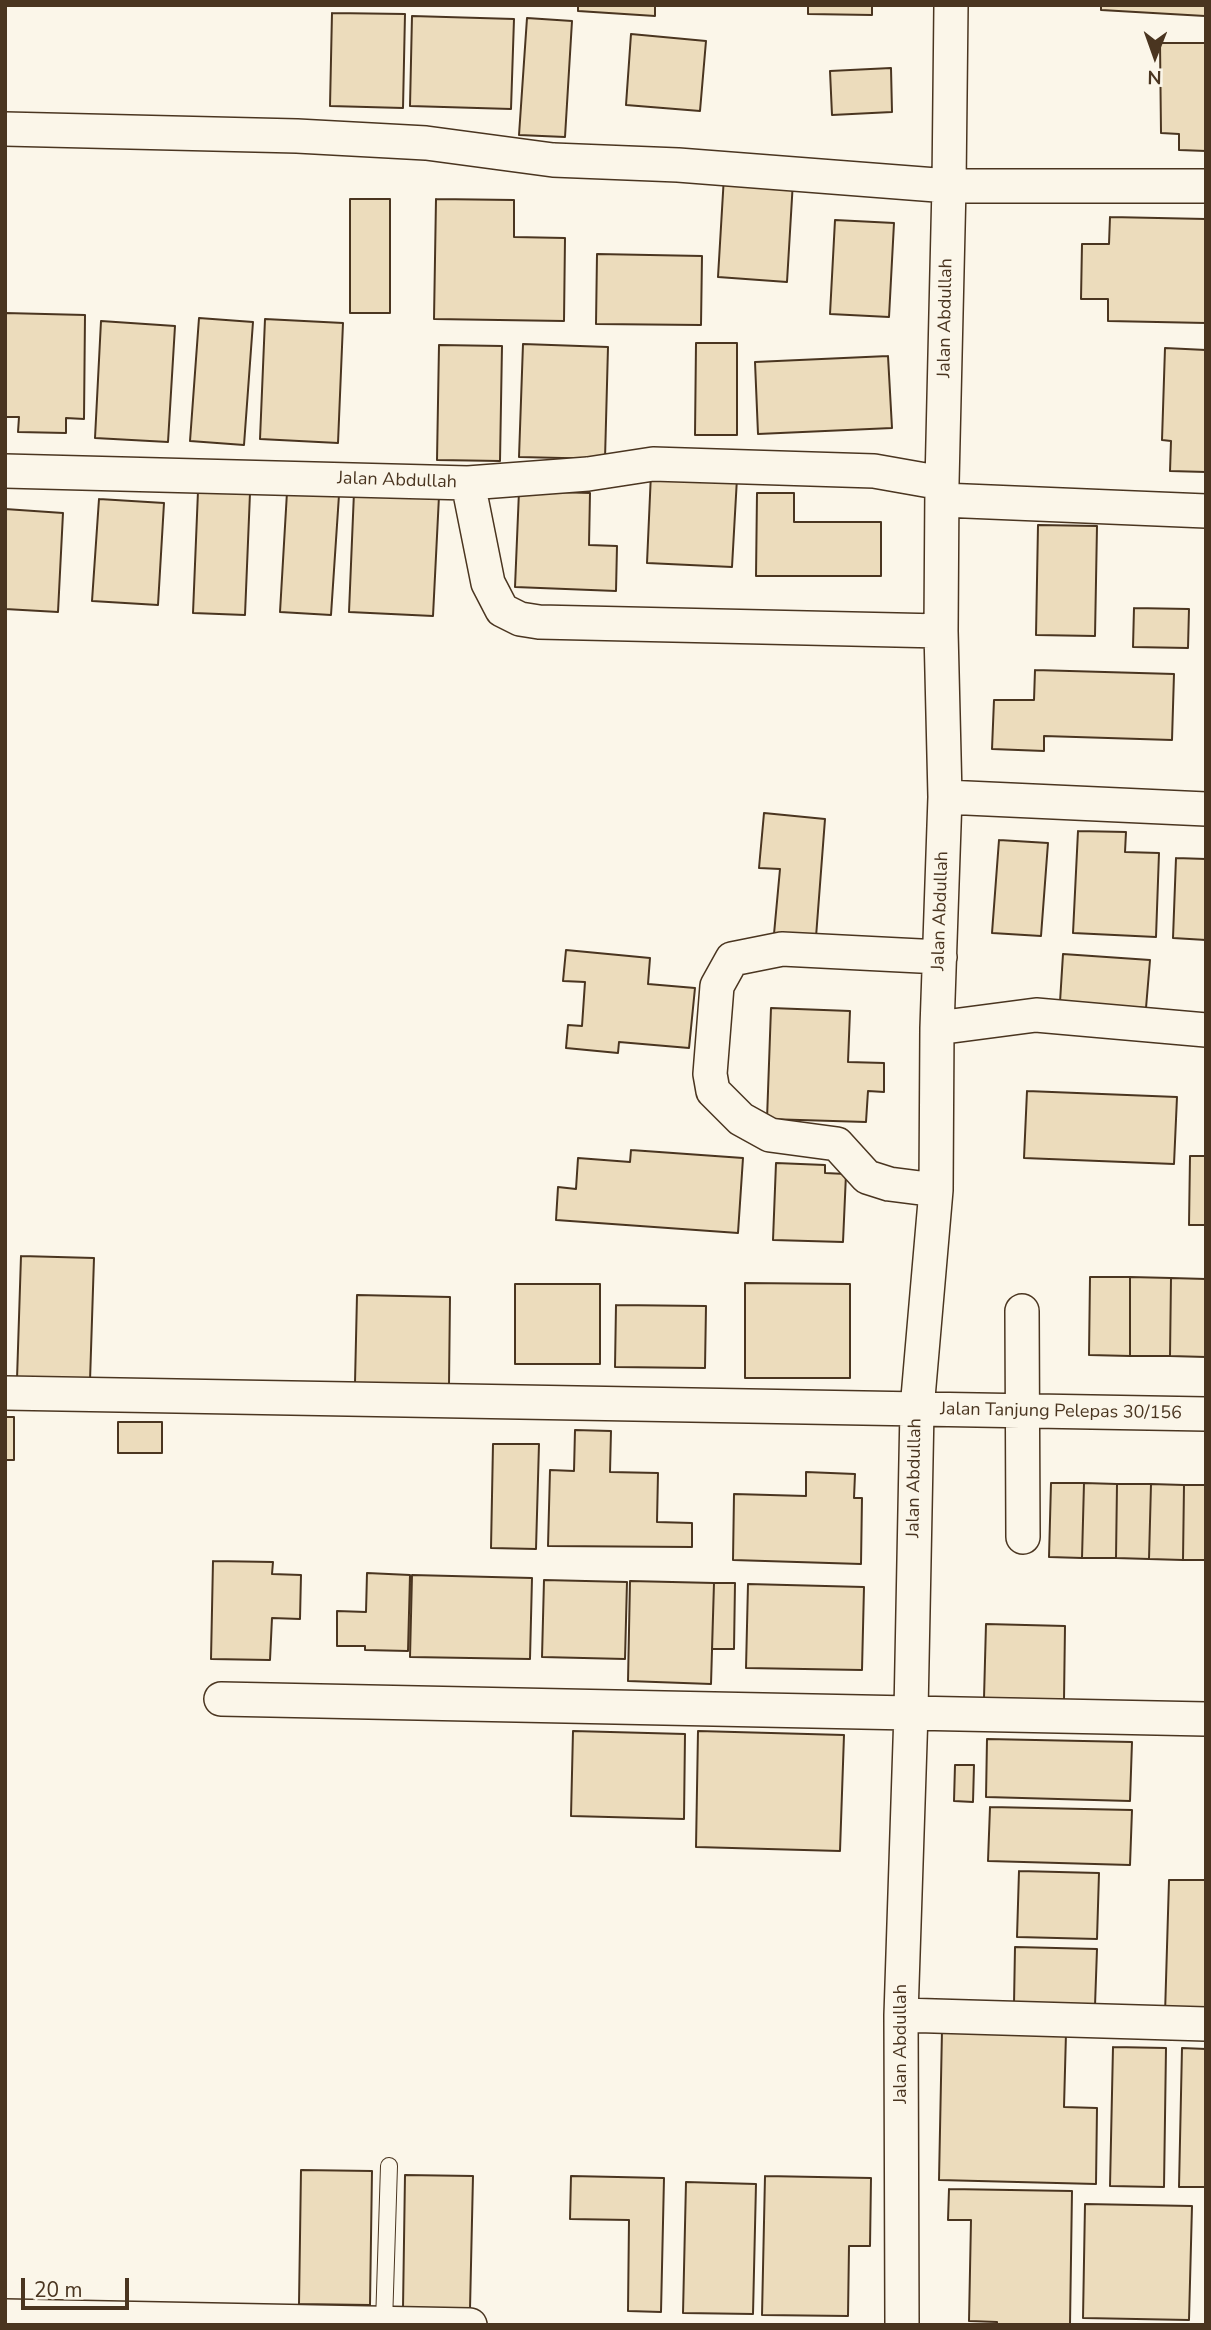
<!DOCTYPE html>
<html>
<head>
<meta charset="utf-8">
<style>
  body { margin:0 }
  #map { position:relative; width:1211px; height:2330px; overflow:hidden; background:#fbf6e9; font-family:"Nunito Sans",sans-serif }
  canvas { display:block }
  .frame { position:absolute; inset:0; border:7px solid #4a3520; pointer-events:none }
  .north { position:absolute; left:1120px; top:21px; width:70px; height:70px; -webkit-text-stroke:5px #fbf6e9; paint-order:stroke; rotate:181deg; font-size:19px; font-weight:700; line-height:28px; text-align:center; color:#4a3520 }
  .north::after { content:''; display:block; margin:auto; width:24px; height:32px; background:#4a3520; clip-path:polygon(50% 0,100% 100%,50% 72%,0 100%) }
  .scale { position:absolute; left:21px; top:2278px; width:108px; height:32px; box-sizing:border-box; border:4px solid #4a3520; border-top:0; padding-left:9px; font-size:21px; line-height:24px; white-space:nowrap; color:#4a3520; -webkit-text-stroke:5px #fbf6e9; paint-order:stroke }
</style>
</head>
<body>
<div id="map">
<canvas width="1211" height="2330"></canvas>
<div class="frame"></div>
<div class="north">N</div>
<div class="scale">20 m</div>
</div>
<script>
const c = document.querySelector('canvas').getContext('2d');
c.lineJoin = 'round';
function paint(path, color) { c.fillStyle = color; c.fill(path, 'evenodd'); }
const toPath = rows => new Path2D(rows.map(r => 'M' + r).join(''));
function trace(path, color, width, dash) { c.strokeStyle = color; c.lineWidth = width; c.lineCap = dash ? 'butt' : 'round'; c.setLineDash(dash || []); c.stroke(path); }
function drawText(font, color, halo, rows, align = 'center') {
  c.font = font + ' "Nunito Sans",sans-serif'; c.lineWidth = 5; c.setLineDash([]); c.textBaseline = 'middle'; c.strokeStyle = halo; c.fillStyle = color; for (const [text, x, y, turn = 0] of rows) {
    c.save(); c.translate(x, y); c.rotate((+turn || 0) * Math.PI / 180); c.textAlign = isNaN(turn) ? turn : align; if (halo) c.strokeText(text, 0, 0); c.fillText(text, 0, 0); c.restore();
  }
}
const building = toPath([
  [578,5,655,5,655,16,578,11,578,5],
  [808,5,872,5,872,15,808,14,808,5],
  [1101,5,1206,5,1205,16,1101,10,1101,5],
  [332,13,405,14,403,108,330,106,332,13],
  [412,16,514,19,511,109,410,106,412,16],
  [527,18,572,21,565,137,519,135,527,18],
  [631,34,706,41,700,111,626,105,631,34],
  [1160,43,1206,43,1206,151,1179,150,1179,134,1161,133,1160,43],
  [891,68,892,112,832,115,830,71,891,68],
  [724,176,793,181,787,282,718,277,724,176],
  [350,199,390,199,390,313,350,313,350,199],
  [436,199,514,200,514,237,565,238,564,321,434,319,436,199],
  [1110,217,1206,219,1206,323,1108,321,1108,299,1081,299,1082,244,1109,244,1110,217],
  [835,220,894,223,889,317,830,314,835,220],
  [597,254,702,256,701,325,596,324,597,254],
  [5,313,85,315,84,419,66,418,66,433,18,432,19,417,5,417,5,313],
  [199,318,253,322,244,445,190,441,199,318],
  [265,319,343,323,338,443,260,439,265,319],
  [101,321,175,326,168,442,95,438,101,321],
  [696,343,737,343,737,435,695,435,696,343],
  [523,344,608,347,605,459,519,457,523,344],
  [439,345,502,346,500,461,437,460,439,345],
  [1165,348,1206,350,1206,472,1170,471,1171,441,1162,440,1165,348],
  [888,356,892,428,758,434,755,362,888,356],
  [651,473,737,478,732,567,647,563,651,473],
  [198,491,250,493,245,615,193,613,198,491],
  [519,491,590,493,589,545,617,546,616,591,515,587,519,491],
  [287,492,339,495,331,615,280,612,287,492],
  [354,492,439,496,433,616,349,612,354,492],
  [757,493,794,493,794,522,881,522,881,576,756,576,757,493],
  [99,499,164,503,158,605,92,601,99,499],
  [5,509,63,513,58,612,5,609,5,509],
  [1038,525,1097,526,1095,636,1036,635,1038,525],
  [1134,608,1189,609,1188,648,1133,647,1134,608],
  [1035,670,1174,674,1172,740,1044,736,1044,751,992,749,994,700,1034,700,1035,670],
  [764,813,825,819,816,937,774,934,780,869,759,868,764,813],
  [1078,831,1126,832,1125,852,1159,853,1156,937,1073,933,1078,831],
  [999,840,1048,843,1041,936,992,933,999,840],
  [1176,858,1206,859,1206,940,1173,938,1176,858],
  [566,950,650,958,648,984,695,988,689,1048,619,1042,618,1053,566,1048,568,1025,582,1026,585,982,563,981,566,950],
  [1063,954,1150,960,1146,1008,1060,1002,1063,954],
  [771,1008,850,1011,848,1062,884,1063,884,1092,868,1091,866,1122,767,1119,771,1008],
  [1027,1091,1177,1097,1174,1164,1024,1158,1027,1091],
  [631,1150,743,1158,738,1233,556,1220,558,1187,576,1189,578,1158,630,1162,631,1150],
  [1190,1156,1206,1156,1206,1225,1189,1225,1190,1156],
  [776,1163,825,1165,825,1173,846,1174,843,1242,773,1240,776,1163],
  [21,1256,94,1258,90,1381,17,1379,21,1256],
  [1090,1277,1130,1277,1130,1356,1089,1355,1090,1277],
  [1130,1277,1171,1278,1170,1356,1130,1356,1130,1277],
  [1171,1278,1206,1279,1206,1357,1170,1356,1171,1278],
  [745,1283,850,1284,850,1378,745,1378,745,1283],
  [515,1284,600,1284,600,1364,515,1364,515,1284],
  [357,1295,450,1297,449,1385,355,1383,357,1295],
  [616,1305,706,1306,705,1368,615,1367,616,1305],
  [5,1417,14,1417,14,1460,5,1460,5,1417],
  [118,1422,162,1422,162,1453,118,1453,118,1422],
  [575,1430,611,1431,610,1472,658,1473,657,1522,692,1523,692,1547,548,1546,550,1470,574,1471,575,1430],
  [493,1444,539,1444,536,1549,491,1548,493,1444],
  [806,1472,855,1474,854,1498,862,1498,861,1564,733,1560,734,1494,806,1496,806,1472],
  [1051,1483,1084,1483,1082,1558,1049,1557,1051,1483],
  [1084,1483,1117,1484,1116,1558,1082,1558,1084,1483],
  [1117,1484,1151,1484,1149,1559,1116,1558,1117,1484],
  [1151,1484,1184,1485,1183,1560,1149,1559,1151,1484],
  [1184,1485,1206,1485,1206,1560,1183,1560,1184,1485],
  [213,1561,273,1562,272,1574,301,1575,300,1619,272,1618,270,1660,211,1659,213,1561],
  [367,1573,410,1575,408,1651,365,1650,365,1646,337,1646,337,1611,366,1612,367,1573],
  [412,1575,532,1578,530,1659,410,1657,412,1575],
  [544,1580,627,1582,625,1659,542,1657,544,1580],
  [630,1581,714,1583,711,1684,628,1681,630,1581],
  [714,1583,735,1583,734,1649,712,1649,714,1583],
  [748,1584,864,1587,862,1670,746,1668,748,1584],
  [986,1624,1065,1626,1064,1700,984,1698,986,1624],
  [573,1731,685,1734,684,1819,571,1816,573,1731],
  [698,1731,844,1735,840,1851,696,1847,698,1731],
  [987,1739,1132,1742,1130,1801,986,1797,987,1739],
  [955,1765,974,1765,973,1802,954,1801,955,1765],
  [990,1807,1132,1810,1130,1865,988,1861,990,1807],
  [1019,1871,1099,1873,1097,1939,1017,1937,1019,1871],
  [1169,1880,1206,1880,1206,2015,1165,2014,1169,1880],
  [1015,1947,1097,1949,1095,2006,1014,2004,1015,1947],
  [942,2030,1066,2033,1064,2107,1097,2108,1096,2184,939,2180,942,2030],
  [1113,2047,1166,2048,1164,2187,1110,2186,1113,2047],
  [1182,2048,1206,2049,1206,2187,1179,2187,1182,2048],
  [301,2170,372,2171,370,2305,299,2304,301,2170],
  [405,2175,473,2176,470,2309,403,2308,405,2175],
  [571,2176,664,2178,661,2312,628,2311,629,2220,570,2219,571,2176],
  [765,2176,871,2178,870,2246,849,2246,848,2316,762,2315,765,2176],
  [686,2182,756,2184,753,2314,683,2313,686,2182],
  [949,2189,1072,2191,1070,2325,997,2325,997,2322,969,2321,971,2220,948,2220,949,2189],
  [1085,2204,1192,2206,1189,2320,1083,2318,1085,2204]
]);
const lane = toPath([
  [384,2323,389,2166]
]);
const street = toPath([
  [5,129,297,136,426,143,553,160,678,165,949,186,1206,186],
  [5,471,468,483,488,583,502,610,520,619,539,622,941,631],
  [468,483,588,474,653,464,874,471,942,483],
  [942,500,1206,511],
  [945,797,1206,809],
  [937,1028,1036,1015,1206,1030],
  [936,1190,889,1184,867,1177,837,1144,770,1135,741,1119,713,1091,710,1074,717,986,732,959,782,949,940,957],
  [1022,1311,1023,1537],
  [5,1393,1206,1414],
  [221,1699,1206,1719],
  [901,2015,1206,2024],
  [5,2316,470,2325],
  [902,2325,901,2015,911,1712,917,1409,936,1190,937,1028,945,797,941,631,942,483,949,186,951,5]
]);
const streetNames = [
  ["Jalan Abdullah",946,318,-89],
  ["Jalan Abdullah",397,481,2],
  ["Jalan Abdullah",941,911,-88],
  ["Jalan Tanjung Pelepas 30/156",1061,1412,1],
  ["Jalan Abdullah",915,1478,-89],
  ["Jalan Abdullah",902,2044,-90]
];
paint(building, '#ecdcbc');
trace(building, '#4a3520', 2);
trace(lane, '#4a3520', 18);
trace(street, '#4a3520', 36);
trace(lane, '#fbf6e9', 16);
trace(street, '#fbf6e9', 33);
drawText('18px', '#4a3520', '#fbf6e9', streetNames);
</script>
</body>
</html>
